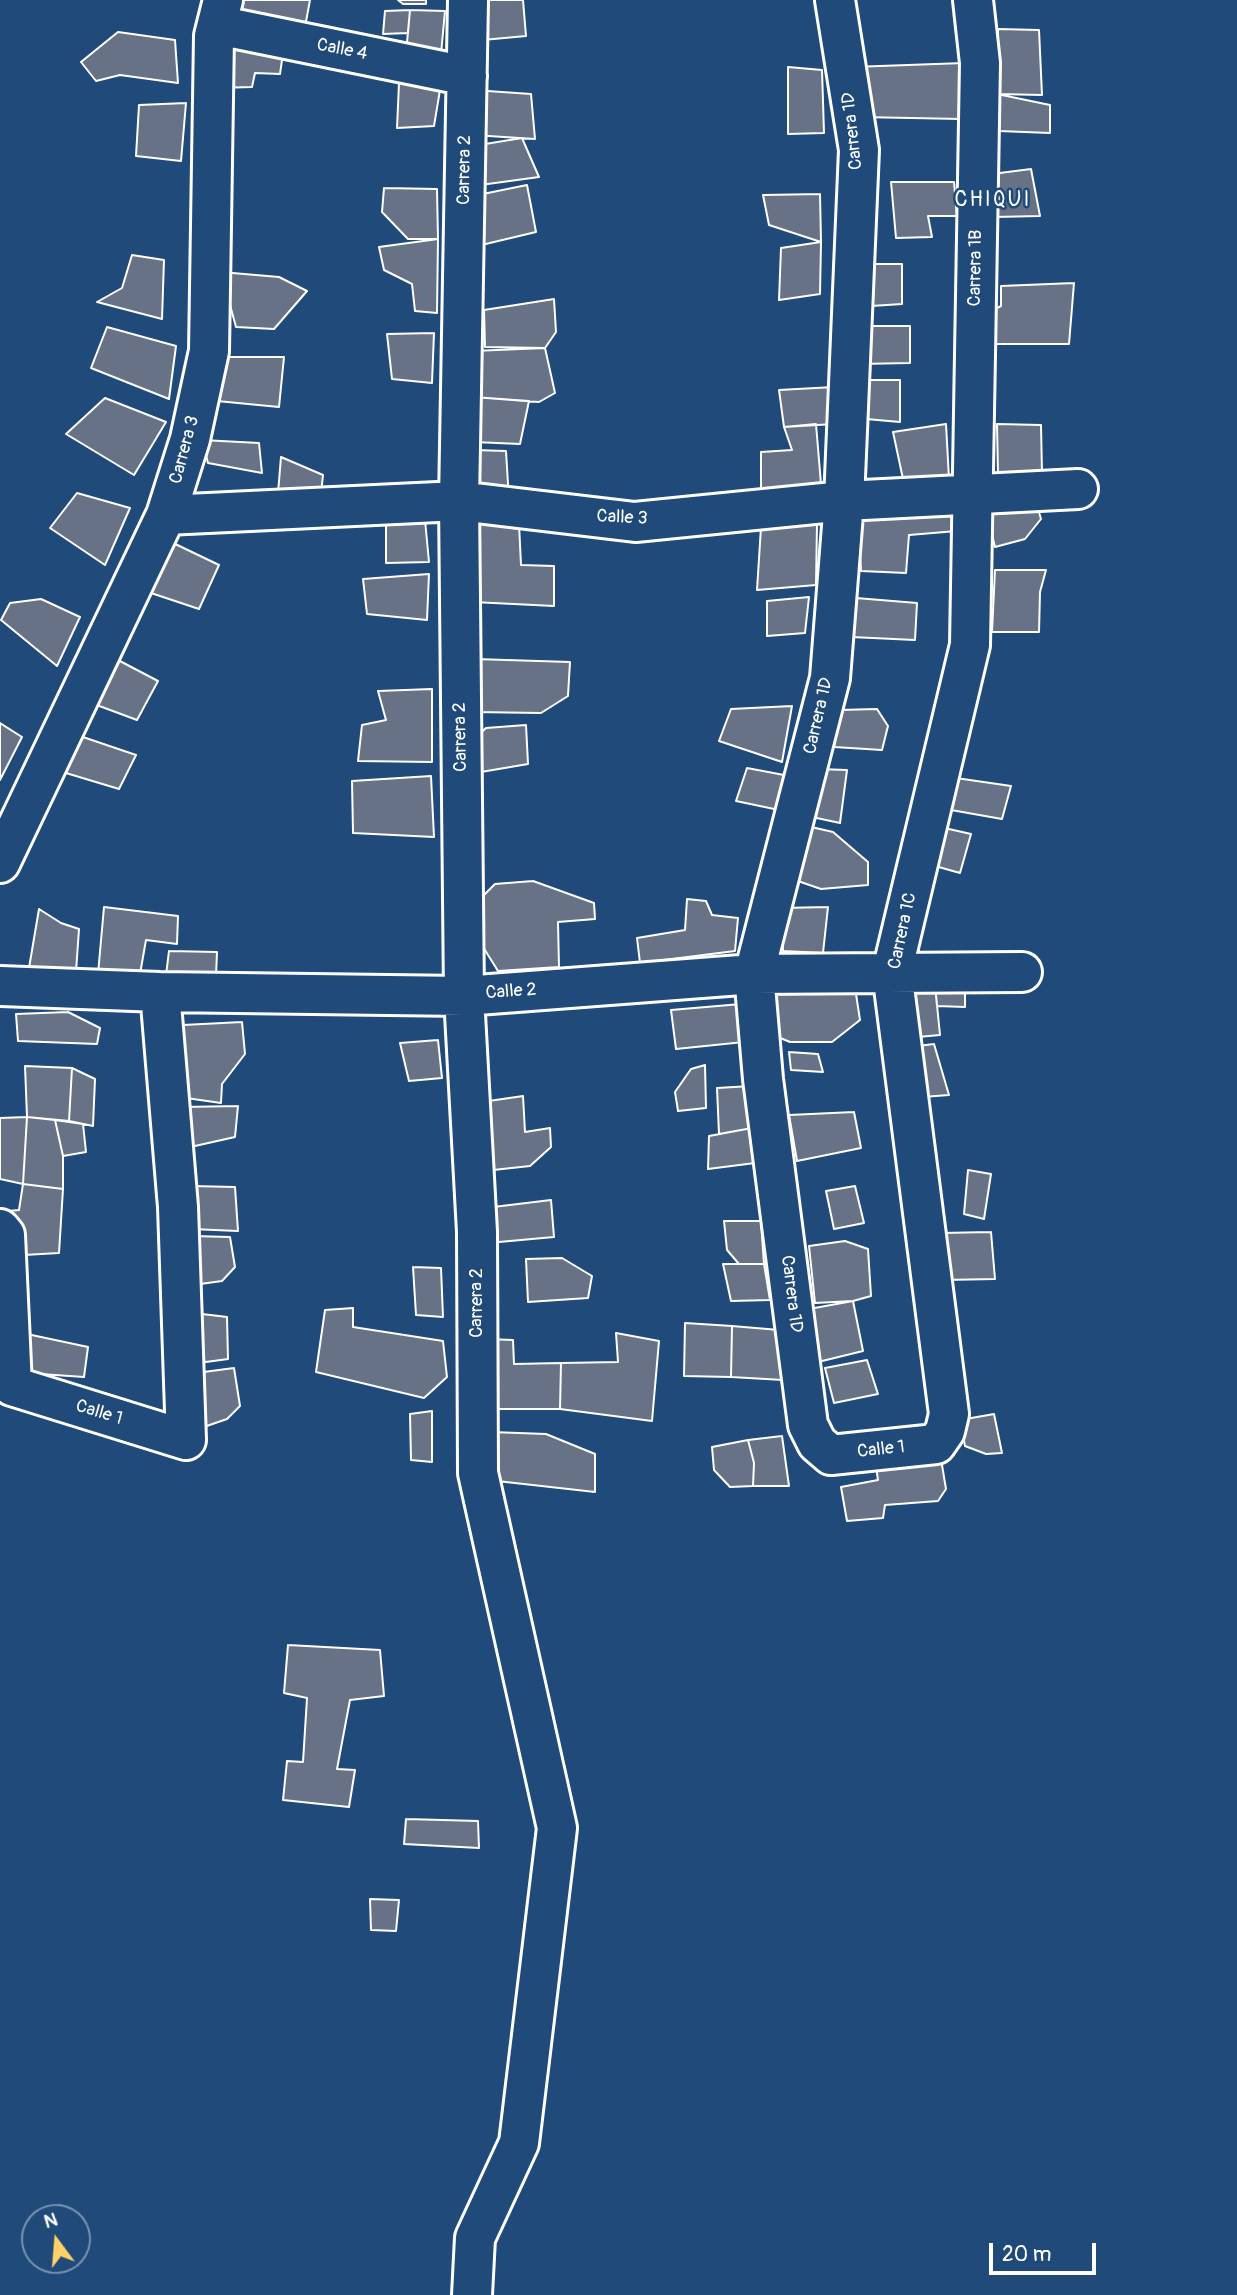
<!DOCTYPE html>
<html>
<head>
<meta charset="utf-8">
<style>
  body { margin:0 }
  #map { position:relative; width:1237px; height:2295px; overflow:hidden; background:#1f4a7a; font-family:Pangolin,sans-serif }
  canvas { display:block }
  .north { position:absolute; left:21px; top:2204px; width:70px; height:70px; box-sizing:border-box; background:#1f4a7a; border:2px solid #7992af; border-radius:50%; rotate:344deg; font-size:19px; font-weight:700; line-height:28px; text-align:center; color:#fff }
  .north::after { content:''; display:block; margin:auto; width:24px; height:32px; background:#ffd166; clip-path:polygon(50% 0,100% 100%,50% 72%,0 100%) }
  .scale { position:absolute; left:989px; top:2243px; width:107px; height:32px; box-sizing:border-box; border:4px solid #fff; border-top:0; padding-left:9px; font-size:21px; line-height:24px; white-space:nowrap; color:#fff; -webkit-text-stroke:5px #1f4a7a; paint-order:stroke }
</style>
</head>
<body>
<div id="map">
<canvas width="1237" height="2295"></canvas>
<div class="north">N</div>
<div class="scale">20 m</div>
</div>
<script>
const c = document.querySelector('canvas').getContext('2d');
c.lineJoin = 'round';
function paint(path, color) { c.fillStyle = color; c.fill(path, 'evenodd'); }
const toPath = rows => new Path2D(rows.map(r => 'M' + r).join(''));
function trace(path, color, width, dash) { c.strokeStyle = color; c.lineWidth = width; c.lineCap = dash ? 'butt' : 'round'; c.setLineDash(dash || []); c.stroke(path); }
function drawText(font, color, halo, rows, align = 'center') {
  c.font = font + ' Pangolin,sans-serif'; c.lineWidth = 5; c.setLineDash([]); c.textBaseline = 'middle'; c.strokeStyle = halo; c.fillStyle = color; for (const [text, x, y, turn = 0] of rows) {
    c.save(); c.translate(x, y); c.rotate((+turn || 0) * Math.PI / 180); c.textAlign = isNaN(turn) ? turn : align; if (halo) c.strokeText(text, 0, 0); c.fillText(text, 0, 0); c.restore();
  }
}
const building = toPath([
  [240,0,310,0,305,27,237,10,240,0],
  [398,0,426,0,426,4,403,4,398,0],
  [472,0,523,0,526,36,472,41,472,0],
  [410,10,408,33,383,34,385,11,410,10],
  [410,10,445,11,441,54,406,53,410,10],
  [998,29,1039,30,1042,95,997,94,998,29],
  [118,32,175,40,178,83,120,75,96,81,81,62,118,32],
  [222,43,283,53,280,74,255,73,252,87,216,88,222,43],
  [964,63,961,119,860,117,852,67,964,63],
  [788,67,822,70,824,133,788,134,788,67],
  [399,83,441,84,434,126,397,128,399,83],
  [473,90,531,94,535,139,473,135,473,90],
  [997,94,1050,105,1050,133,999,131,997,94],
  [186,103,181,161,136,156,139,105,186,103],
  [522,138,539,177,473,186,473,146,522,138],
  [1031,169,1040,216,994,217,992,174,1031,169],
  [891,182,954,182,957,216,928,216,932,237,896,238,891,182],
  [527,185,536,232,473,247,473,196,527,185],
  [384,188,437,189,438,239,408,239,382,212,384,188],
  [820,194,821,242,769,225,763,195,820,194],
  [438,239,437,313,415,311,412,284,384,270,379,247,438,239],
  [821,242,820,294,779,300,781,248,821,242],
  [132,255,164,260,162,319,97,302,122,288,132,255],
  [855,264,902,264,902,304,856,307,855,264],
  [221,272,279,277,307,291,274,329,236,327,221,272],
  [1074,283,1069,344,993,344,993,310,1001,306,1001,286,1074,283],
  [554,299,556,332,545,348,485,347,484,310,554,299],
  [855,326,910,326,910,363,858,364,855,326],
  [107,327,176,346,169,399,91,368,107,327],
  [434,333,432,383,392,379,387,334,434,333],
  [545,348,555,393,539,402,473,397,473,351,545,348],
  [222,357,284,357,279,407,217,401,222,357],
  [860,380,900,380,900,422,866,419,860,380],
  [834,387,834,424,784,427,779,390,834,387],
  [473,397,529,401,520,444,474,442,473,397],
  [105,398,166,422,134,475,66,434,105,398],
  [816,424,821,484,761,490,761,452,792,450,784,427,816,424],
  [946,424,949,479,903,479,893,432,946,424],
  [997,424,1041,425,1042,473,998,474,997,424],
  [202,440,259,443,262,473,208,463,202,440],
  [474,450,506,451,509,500,477,493,474,450],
  [281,457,323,475,321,494,278,493,281,457],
  [77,493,130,508,105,565,50,528,77,493],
  [1036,502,1041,519,1025,539,995,547,985,507,1036,502],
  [955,505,957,531,909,535,906,573,861,571,858,514,955,505],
  [425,520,429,562,386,563,386,521,425,520],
  [471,524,519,524,521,565,554,566,554,606,473,602,471,524],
  [817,524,816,585,757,590,761,527,817,524],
  [169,541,219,565,199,609,139,589,169,541],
  [995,570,1046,570,1040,592,1039,632,992,632,995,570],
  [429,574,427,620,367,614,363,579,429,574],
  [809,597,805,633,767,636,767,601,809,597],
  [856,598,917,603,915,640,851,637,856,598],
  [41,599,80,617,57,666,1,620,10,603,41,599],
  [116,659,158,681,137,720,94,704,116,659],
  [475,659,570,662,568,696,541,713,474,712,475,659],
  [432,689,432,762,358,761,362,725,386,720,378,691,432,689],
  [792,706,782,762,719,741,731,709,792,706],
  [877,709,888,726,882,750,834,747,839,710,877,709],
  [0,723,22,737,0,780,0,723],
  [526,725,528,764,481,772,472,741,486,728,526,725],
  [77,735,136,755,119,789,56,770,77,735],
  [747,768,784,775,779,810,736,801,747,768],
  [818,769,847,770,840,823,812,817,818,769],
  [431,776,434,837,353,833,352,781,431,776],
  [956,778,1011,786,1002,819,951,810,956,778],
  [807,826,833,832,868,862,868,885,821,889,795,880,807,826],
  [940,827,971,834,960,873,928,864,940,827],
  [533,881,594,903,595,919,558,922,559,967,498,971,478,939,476,903,495,884,533,881],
  [687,899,706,901,712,915,738,918,735,951,640,963,637,938,685,930,687,899],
  [104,907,178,916,177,944,146,940,140,974,98,974,104,907],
  [828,907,823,953,783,951,781,908,828,907],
  [39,909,61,923,79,929,76,972,29,968,39,909],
  [169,951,217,952,216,976,166,975,169,951],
  [965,973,965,1007,937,1006,934,975,965,973],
  [899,974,934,975,940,1035,907,1038,899,974],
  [854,981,860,1020,832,1042,790,1042,773,1035,768,984,854,981],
  [741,1004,744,1042,676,1049,671,1010,741,1004],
  [68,1012,100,1028,97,1044,18,1041,16,1014,68,1012],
  [242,1022,245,1054,222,1084,221,1103,186,1098,183,1025,242,1022],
  [438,1040,442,1078,409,1081,400,1043,438,1040],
  [934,1044,949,1095,922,1097,910,1047,934,1044],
  [789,1052,818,1054,823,1072,791,1070,789,1052],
  [705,1065,706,1108,678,1111,675,1092,691,1069,705,1065],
  [25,1066,72,1068,69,1121,27,1117,25,1066],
  [72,1068,95,1079,93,1126,69,1121,72,1068],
  [751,1086,752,1128,719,1134,717,1088,751,1086],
  [523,1096,525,1132,550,1128,551,1147,530,1166,484,1171,482,1102,523,1096],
  [238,1106,235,1137,186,1148,182,1107,238,1106],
  [854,1112,861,1148,797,1161,789,1115,854,1112],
  [27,1117,55,1120,63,1156,63,1189,23,1184,27,1117],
  [27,1117,23,1184,0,1179,0,1118,27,1117],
  [55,1120,83,1124,86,1152,63,1156,55,1120],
  [752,1128,755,1163,708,1169,709,1136,752,1128],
  [968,1170,991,1174,984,1219,964,1214,968,1170],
  [23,1184,63,1189,59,1253,24,1255,8,1224,8,1211,19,1210,23,1184],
  [191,1186,235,1187,238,1231,191,1229,191,1186],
  [855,1186,864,1223,834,1229,826,1191,855,1186],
  [551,1200,554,1237,488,1243,485,1208,551,1200],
  [724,1221,761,1221,764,1264,739,1264,727,1250,724,1221],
  [991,1232,995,1279,943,1280,941,1233,991,1232],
  [192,1236,230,1237,235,1267,222,1281,193,1285,192,1236],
  [845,1241,868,1249,871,1296,853,1301,815,1303,809,1246,845,1241],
  [562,1258,592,1276,588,1298,528,1302,526,1259,562,1258],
  [723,1264,764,1264,770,1300,731,1301,723,1264],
  [413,1267,441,1268,443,1317,416,1315,413,1267],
  [853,1301,863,1351,818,1362,809,1309,853,1301],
  [353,1308,353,1327,443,1341,447,1377,424,1398,316,1372,325,1310,353,1308],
  [194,1313,227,1317,228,1359,206,1362,195,1355,194,1313],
  [685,1323,732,1326,731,1377,684,1376,685,1323],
  [732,1326,779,1330,783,1380,731,1377,732,1326],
  [616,1333,659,1341,652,1421,560,1409,561,1363,618,1362,616,1333],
  [27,1334,88,1347,84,1377,26,1373,27,1334],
  [486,1339,513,1340,514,1364,561,1363,560,1409,487,1409,486,1339],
  [867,1360,878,1394,834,1403,825,1368,867,1360],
  [234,1368,240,1406,227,1419,198,1429,196,1373,234,1368],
  [432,1411,432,1462,411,1460,410,1414,432,1411],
  [994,1414,1002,1453,986,1454,965,1446,960,1420,994,1414],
  [491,1432,546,1434,595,1454,595,1492,488,1480,491,1432],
  [782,1436,789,1486,753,1486,754,1463,748,1440,782,1436],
  [748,1440,754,1463,753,1486,730,1487,714,1470,712,1447,748,1440],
  [939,1447,946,1489,938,1501,885,1505,883,1518,847,1521,841,1487,878,1480,874,1454,939,1447],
  [288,1645,380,1650,384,1696,350,1700,337,1769,355,1770,349,1807,283,1800,287,1761,303,1762,307,1698,284,1693,288,1645],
  [406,1819,478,1821,479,1848,404,1844,406,1819],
  [370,1899,399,1900,396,1931,371,1930,370,1899]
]);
const street = toPath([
  [468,0,459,501,464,996,477,1232,478,1473,557,1828,519,2143,475,2238,472,2295],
  [835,0,859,150,844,501,830,678,754,974,763,1079,808,1425,817,1443,831,1455,936,1444,945,1431,949,1414,892,972,970,645,980,63,973,0],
  [217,25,467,76],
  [166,515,459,501,635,522,844,501,1078,489],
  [0,863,166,515,190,439,209,351,214,36,223,0],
  [0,986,160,992,464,996,754,974,1022,972],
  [0,1229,5,1235,12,1386,186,1440,178,1207,160,992]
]);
const streetNames = [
  ["Calle 4",342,50,11],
  ["Carrera 1D",853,131,-96],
  ["Carrera 2",465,170,-89],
  ["Carrera 1B",976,268,-89],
  ["Carrera 3",185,450,-75],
  ["Calle 3",622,518,3],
  ["Carrera 1D",819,716,-77],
  ["Carrera 2",461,737,-91],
  ["Carrera 1C",903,931,-78],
  ["Calle 2",511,992,-4],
  ["Carrera 1D",791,1294,83],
  ["Carrera 2",477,1303,-90],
  ["Calle 1",99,1413,17],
  ["Calle 1",881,1450,-6]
];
const quarterNames = [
  ["CHIQUI",993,201]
];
paint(building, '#677287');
trace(building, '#fff', 2);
trace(street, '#fff', 44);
trace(street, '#1f4a7a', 38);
drawText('18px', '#fff', '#1f4a7a', streetNames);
c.letterSpacing = '2px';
drawText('21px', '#fff', '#1f4a7a', quarterNames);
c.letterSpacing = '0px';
</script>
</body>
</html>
